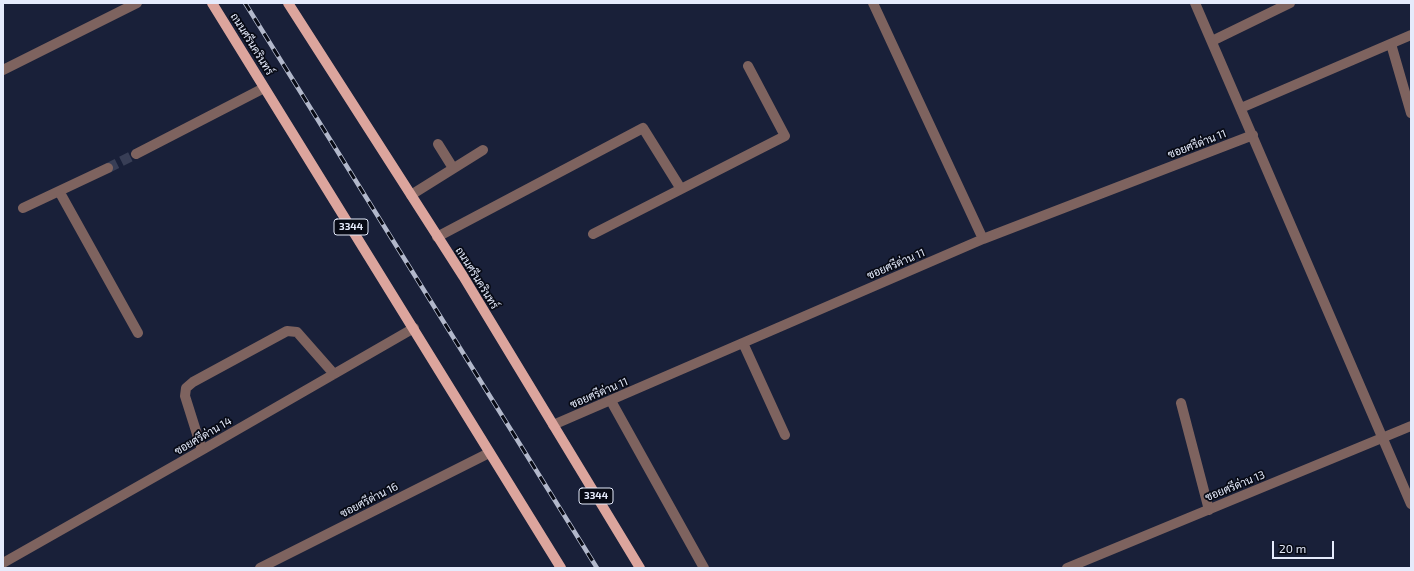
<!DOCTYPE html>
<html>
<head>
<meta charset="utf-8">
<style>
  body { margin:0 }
  #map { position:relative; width:1414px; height:571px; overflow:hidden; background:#192039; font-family:"Exo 2",sans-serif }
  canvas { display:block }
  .frame { position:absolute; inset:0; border:4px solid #e5ebfc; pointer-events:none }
  .scale { position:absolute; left:1272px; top:541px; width:62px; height:18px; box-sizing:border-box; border:2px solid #e5ebfc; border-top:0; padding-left:5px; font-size:12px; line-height:14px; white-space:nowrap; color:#e5ebfc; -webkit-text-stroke:3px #070a15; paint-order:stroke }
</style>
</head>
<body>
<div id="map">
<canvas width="1414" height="571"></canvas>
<div class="frame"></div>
<div class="scale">20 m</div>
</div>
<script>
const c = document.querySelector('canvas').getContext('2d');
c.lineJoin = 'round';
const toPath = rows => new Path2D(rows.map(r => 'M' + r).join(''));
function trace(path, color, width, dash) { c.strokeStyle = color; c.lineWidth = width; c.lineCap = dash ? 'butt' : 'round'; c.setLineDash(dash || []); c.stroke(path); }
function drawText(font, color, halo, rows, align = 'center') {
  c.font = font + ' "Exo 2",Sarabun,sans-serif'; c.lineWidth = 3.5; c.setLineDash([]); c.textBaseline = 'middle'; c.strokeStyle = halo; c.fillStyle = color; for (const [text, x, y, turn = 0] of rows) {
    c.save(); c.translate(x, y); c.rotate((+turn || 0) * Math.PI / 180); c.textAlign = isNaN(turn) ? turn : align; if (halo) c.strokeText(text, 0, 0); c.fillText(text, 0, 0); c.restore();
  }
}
const minorTunnel = toPath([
  [108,168,136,154]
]);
const minor = toPath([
  [873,3,983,239],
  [1195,3,1411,504],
  [1212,41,1290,3],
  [1391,44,1411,113],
  [3,70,137,3],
  [1241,108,1411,35],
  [438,144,453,168],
  [136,154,264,88],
  [59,191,138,333],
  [411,195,483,150],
  [23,208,108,168],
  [593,234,785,136,748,66],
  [437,237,643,128,681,189],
  [743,343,785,435],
  [611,401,704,568],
  [1181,403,1209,510],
  [553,425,983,239,1253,135],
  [202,450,185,396,186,388,193,382,287,331,297,332,334,374],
  [3,563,202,450,414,328],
  [260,568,489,453],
  [1067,568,1411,426]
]);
const major = toPath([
  [212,3,561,568],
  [288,3,463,276,640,568]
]);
const rail = toPath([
  [245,3,597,568]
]);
const shields = [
  [351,227,34],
  [596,496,34]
];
const shieldNames = [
  ["3344",351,227],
  ["3344",596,496]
];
const streetNames = [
  ["ถนนศรีนครินทร์",252,44,58],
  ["ซอยศรีด่าน 11",1197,144,-21],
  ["ซอยศรีด่าน 11",896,264,-23],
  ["ถนนศรีนครินทร์",477,278,58],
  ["ซอยศรีด่าน 11",599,393,-23],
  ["ซอยศรีด่าน 14",203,436,-30],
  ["ซอยศรีด่าน 13",1235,486,-22],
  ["ซอยศรีด่าน 16",369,500,-27]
];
trace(minorTunnel, '#383e56', 10, [10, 5]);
trace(minor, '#7e635f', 10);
trace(major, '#dca59d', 10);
trace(rail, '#b2b8cb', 4.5);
trace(rail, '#070a15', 3, [9]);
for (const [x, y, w] of shields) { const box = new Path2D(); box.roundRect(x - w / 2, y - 8, w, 16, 3); c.fillStyle = '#070a15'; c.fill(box); trace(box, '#e5ebfc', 1); }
drawText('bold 10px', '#e5ebfc', null, shieldNames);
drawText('11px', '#e5ebfc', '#070a15', streetNames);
</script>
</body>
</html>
